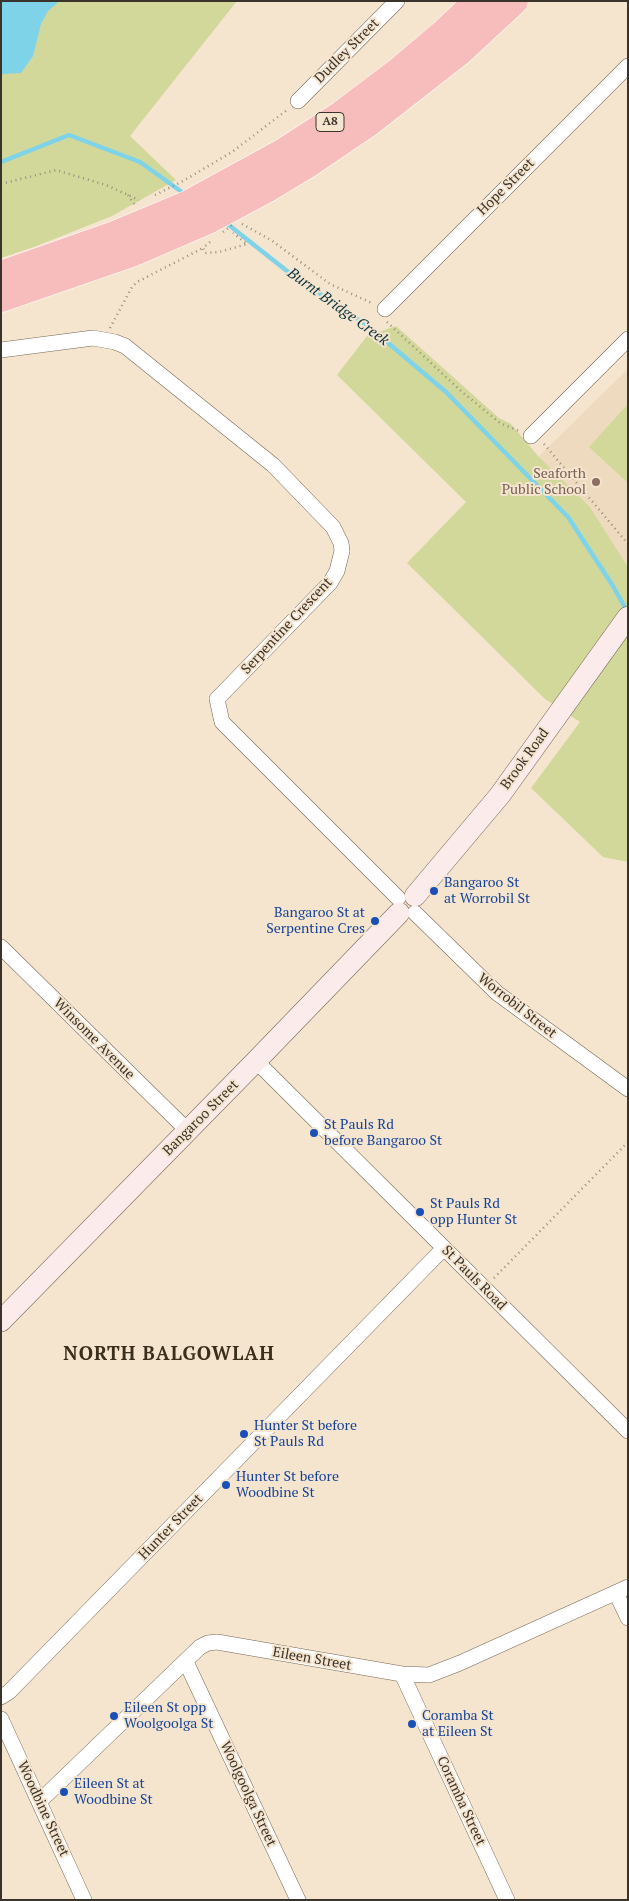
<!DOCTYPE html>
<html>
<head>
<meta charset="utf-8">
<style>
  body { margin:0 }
  #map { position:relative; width:629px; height:1901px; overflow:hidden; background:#f5e5cf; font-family:"PT Serif",serif }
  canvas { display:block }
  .frame { position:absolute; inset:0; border:2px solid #3a332b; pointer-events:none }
</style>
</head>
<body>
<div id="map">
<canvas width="629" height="1901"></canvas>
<div class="frame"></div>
</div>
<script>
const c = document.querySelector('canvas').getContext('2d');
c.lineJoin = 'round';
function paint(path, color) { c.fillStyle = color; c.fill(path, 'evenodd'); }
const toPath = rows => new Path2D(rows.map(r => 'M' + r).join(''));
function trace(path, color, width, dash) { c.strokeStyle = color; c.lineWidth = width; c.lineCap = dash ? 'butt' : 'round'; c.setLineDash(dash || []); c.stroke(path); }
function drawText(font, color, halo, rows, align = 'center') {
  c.font = font + ' "PT Serif",serif'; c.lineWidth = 4; c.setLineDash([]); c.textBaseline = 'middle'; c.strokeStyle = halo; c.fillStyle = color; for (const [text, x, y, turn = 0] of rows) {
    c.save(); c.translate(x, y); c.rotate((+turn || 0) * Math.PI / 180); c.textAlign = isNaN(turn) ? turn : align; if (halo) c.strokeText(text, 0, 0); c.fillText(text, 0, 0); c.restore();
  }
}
const built = toPath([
  [628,369,628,567,590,507,538,457]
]);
const green = toPath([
  [1,1,237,1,130,136,176,180,112,216,34,247,1,258],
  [396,326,499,418,511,424,539,457,590,507,628,567,628,862,603,857,531,788,580,722,545,699,407,563,466,502,337,375,367,336],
  [628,404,628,483,589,447]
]);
const water = toPath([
  [1,1,60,1,48,11,41,24,33,56,21,73,1,74]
]);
const stream = toPath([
  [1,162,69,135,140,162,186,195],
  [225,222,292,275,368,326,446,392,568,517,613,586,627,611]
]);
const path = toPath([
  [1,184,56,170,106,185,139,200],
  [128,195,135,205],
  [155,195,183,181,232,152,287,110],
  [242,224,271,240,330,284,374,304],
  [210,242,203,248,205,253,219,252,247,244,233,233],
  [387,322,461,391,500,423,519,431],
  [110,328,132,287,137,282,203,248],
  [544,444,628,544],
  [494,1278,628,1142]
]);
const street = toPath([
  [298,101,397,1],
  [385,309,628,66],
  [1,350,93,338,115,342,125,346,273,465,333,527,341,543,342,551,337,571,330,583,217,699,222,722,398,898],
  [531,436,628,339],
  [415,913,497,993,628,1089],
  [1,947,188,1131],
  [256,1061,628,1431],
  [616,1593,628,1618],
  [186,1662,298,1900],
  [402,1674,507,1900],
  [1,1697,9,1692,444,1248],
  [1,1719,84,1900],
  [40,1801,200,1647,208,1643,217,1642,402,1674,429,1675,460,1663,628,1587]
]);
const secondary = toPath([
  [415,896,500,795,628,617],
  [1,1321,256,1061,399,913]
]);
const highway = toPath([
  [1,275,115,235,187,205,284,152,341,115,398,72,443,34,478,1],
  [1,298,134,252,208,220,266,189,309,163,368,123,460,51,514,1]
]);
const pathBridge = toPath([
  [223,232,235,223]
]);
const markers = [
  [596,482,5,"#8d6e63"],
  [434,891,5,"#1a4fb4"],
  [375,921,5,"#1a4fb4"],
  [314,1133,5,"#1a4fb4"],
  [420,1212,5,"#1a4fb4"],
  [244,1434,5,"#1a4fb4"],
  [226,1485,5,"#1a4fb4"],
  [114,1716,5,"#1a4fb4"],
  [412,1724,5,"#1a4fb4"],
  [64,1792,5,"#1a4fb4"]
];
const shields = [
  [330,122,28]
];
const shieldNames = [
  ["A8",330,122]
];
const streetNames = [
  ["Dudley Street",347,51,-45],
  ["Hope Street",506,187,-45],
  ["Serpentine Crescent",287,626,-47],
  ["Brook Road",525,759,-54],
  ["Worrobil Street",517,1006,38],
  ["Winsome Avenue",94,1039,45],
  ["Bangaroo Street",201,1118,-45],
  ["St Pauls Road",474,1278,45],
  ["Hunter Street",171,1527,-46],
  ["Eileen Street",312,1659,10],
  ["Woolgoolga Street",248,1794,65],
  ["Coramba Street",461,1801,65],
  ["Woodbine Street",43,1809,65]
];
const educationNames = [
  ["Seaforth",586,474],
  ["Public School",586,490]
];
const transitNames = [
  ["Bangaroo St",444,883],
  ["at Worrobil St",444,899],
  ["Bangaroo St at",365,913,"right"],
  ["Serpentine Cres",365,929,"right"],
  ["St Pauls Rd",324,1125],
  ["before Bangaroo St",324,1141],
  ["St Pauls Rd",430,1204],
  ["opp Hunter St",430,1220],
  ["Hunter St before",254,1426],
  ["St Pauls Rd",254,1442],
  ["Hunter St before",236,1477],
  ["Woodbine St",236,1493],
  ["Eileen St opp",124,1708],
  ["Woolgoolga St",124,1724],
  ["Coramba St",422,1716],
  ["at Eileen St",422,1732],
  ["Eileen St at",74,1784],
  ["Woodbine St",74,1800]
];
const waterNames = [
  ["Burnt Bridge Creek",338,307,36]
];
const districtNames = [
  ["NORTH BALGOWLAH",169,1355]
];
paint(built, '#eedabe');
paint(green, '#d2d89a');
paint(water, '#7fd3e9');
trace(stream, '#7fd3e9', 4.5);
trace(street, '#756754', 16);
trace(secondary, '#756754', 22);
trace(highway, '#fff', 29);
trace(path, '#988d7e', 2.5, [1, 4]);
trace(street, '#fff', 15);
trace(secondary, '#fcebeb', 21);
trace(highway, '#f6bdbc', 28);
trace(pathBridge, '#988d7e', 2.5, [1, 4]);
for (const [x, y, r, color] of markers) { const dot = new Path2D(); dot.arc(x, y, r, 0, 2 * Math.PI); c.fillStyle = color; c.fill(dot); trace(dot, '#f5e5cf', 2); }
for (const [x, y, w] of shields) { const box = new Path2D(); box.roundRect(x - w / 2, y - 9.5, w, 19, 4); c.fillStyle = '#f5e5cf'; c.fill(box); trace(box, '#3a332b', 1); }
drawText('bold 12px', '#3a332b', null, shieldNames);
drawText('14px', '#3a332b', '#f5e5cf', streetNames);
drawText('14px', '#785e54', '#f5e5cf', educationNames, 'right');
drawText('14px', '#164399', '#f5e5cf', transitNames, 'left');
drawText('italic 15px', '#0c353e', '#f5e5cf', waterNames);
c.letterSpacing = '1px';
drawText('bold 19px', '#3a2e1d', '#f5e5cf', districtNames);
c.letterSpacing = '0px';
</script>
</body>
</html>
